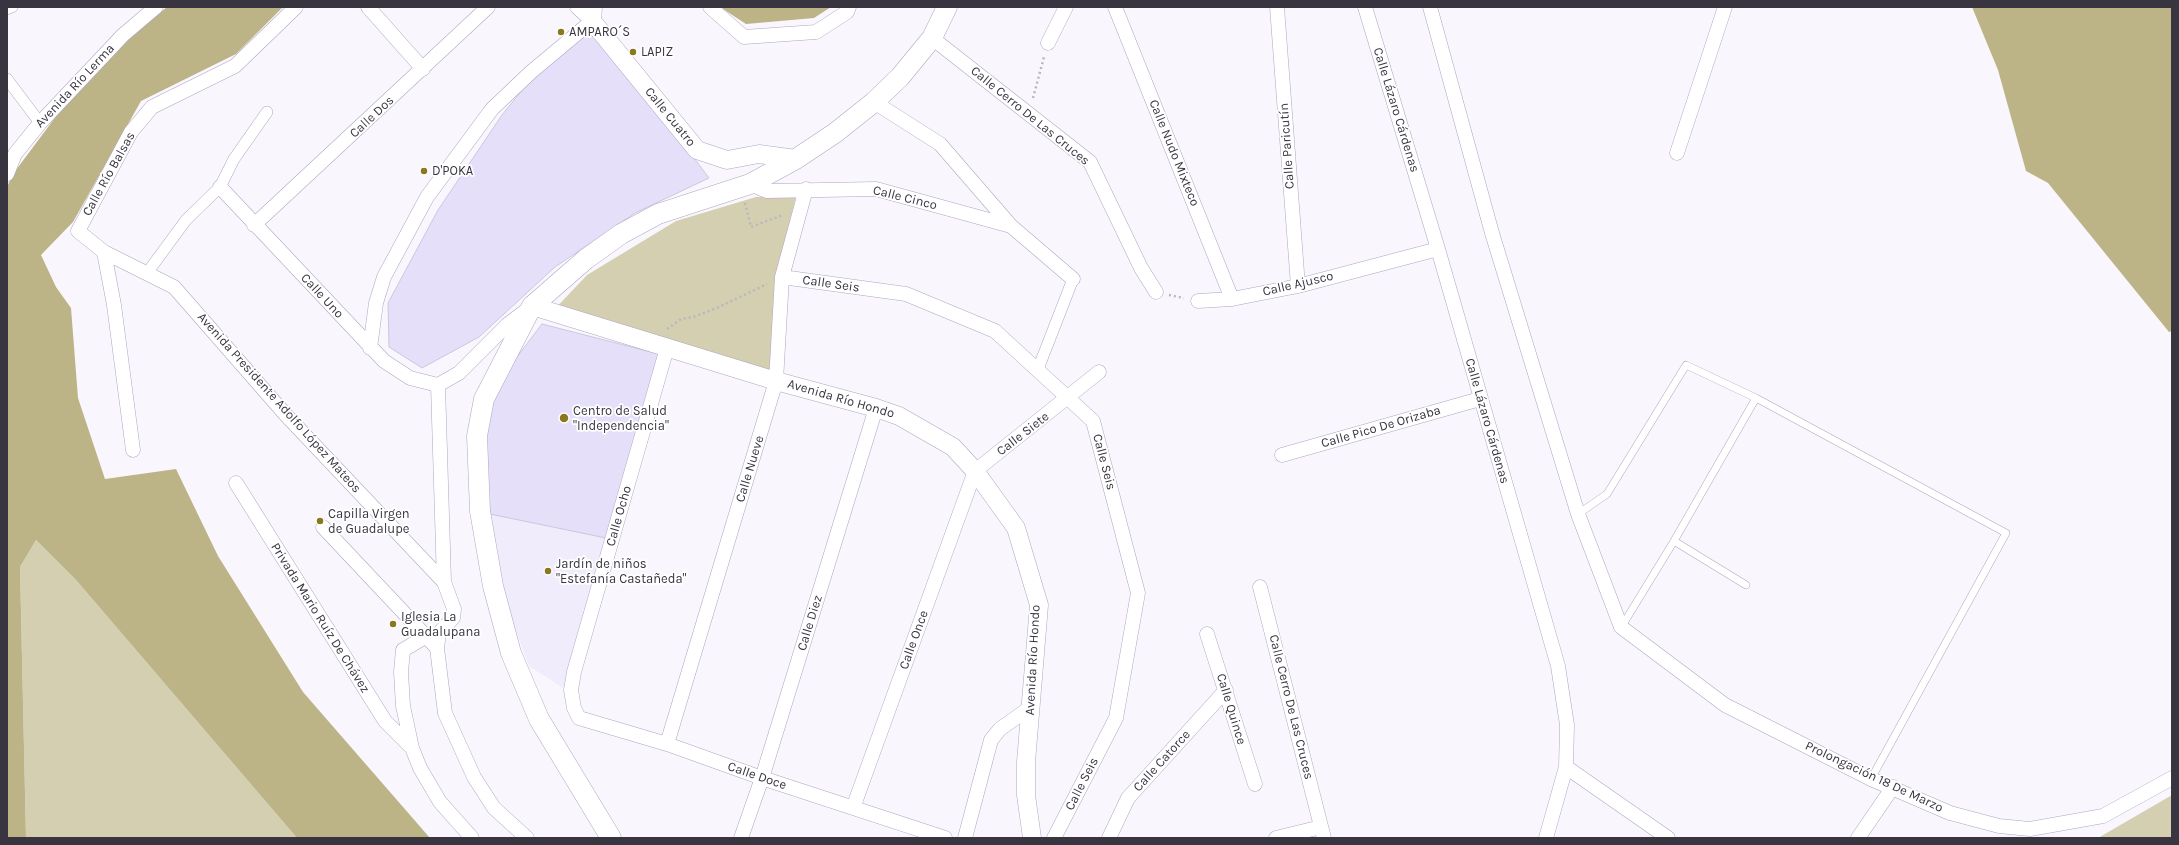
<!DOCTYPE html>
<html>
<head>
<meta charset="utf-8">
<style>
  body { margin:0 }
  #map { position:relative; width:2179px; height:845px; overflow:hidden; background:#f9f7fd; font-family:Karla,sans-serif }
  canvas { display:block }
  .frame { position:absolute; inset:0; border:8px solid #383540; pointer-events:none }
</style>
</head>
<body>
<div id="map">
<canvas width="2179" height="845"></canvas>
<div class="frame"></div>
</div>
<script>
const c = document.querySelector('canvas').getContext('2d');
c.lineJoin = 'round';
function paint(path, color) { c.fillStyle = color; c.fill(path, 'evenodd'); }
const toPath = rows => new Path2D(rows.map(r => 'M' + r).join(''));
function trace(path, color, width, dash) { c.strokeStyle = color; c.lineWidth = width; c.lineCap = dash ? 'butt' : 'round'; c.setLineDash(dash || []); c.stroke(path); }
function drawText(font, color, halo, rows, align = 'center') {
  c.font = font + ' Karla,sans-serif'; c.lineWidth = 3.5; c.setLineDash([]); c.textBaseline = 'middle'; c.strokeStyle = halo; c.fillStyle = color; for (const [text, x, y, turn = 0] of rows) {
    c.save(); c.translate(x, y); c.rotate((+turn || 0) * Math.PI / 180); c.textAlign = isNaN(turn) ? turn : align; if (halo) c.strokeText(text, 0, 0); c.fillText(text, 0, 0); c.restore();
  }
}
const built = toPath([
  [490,514,606,538,563,688,529,666,506,603]
]);
const green = toPath([
  [796,196,776,280,770,373,551,313,587,275,676,221,756,197],
  [36,540,76,580,297,838,26,838,20,567],
  [2172,795,2172,838,2098,838]
]);
const forest = toPath([
  [167,7,283,7,236,54,141,101,73,222,41,255,56,287,71,308,78,398,105,479,176,469,218,556,303,692,430,838,297,838,76,580,36,540,20,567,26,838,7,838,7,187,13,174,72,95,129,38],
  [720,7,831,7,814,18,746,24],
  [1972,7,2172,7,2172,331,2169,332,2048,183,2026,171,1998,70]
]);
const building = toPath([
  [592,21,709,178,635,213,555,267,479,337,422,368,389,347,388,303,438,210,502,115,527,84,592,21],
  [542,324,659,354,606,538,490,514,484,438,493,398,507,370,542,324]
]);
const path = toPath([
  [1033,98,1044,57],
  [745,203,751,227,783,215],
  [1169,295,1184,298],
  [667,329,681,319,693,317,717,308,767,284]
]);
const service = toPath([
  [1578,514,1607,494,1686,365,1756,398,2006,533,1871,779],
  [1674,541,1746,585],
  [1622,626,1674,541,1756,398]
]);
const pedestrian = toPath([
  [7,9,12,7],
  [7,79,40,123],
  [147,273,186,220,220,187,234,159,267,112],
  [1038,369,1073,279]
]);
const minor = toPath([
  [296,7,235,66,152,107,131,132,78,231,104,252,174,287,285,414,444,582,454,609,453,618,439,633,437,648],
  [368,7,423,69],
  [710,7,744,37,816,32,847,12,849,7],
  [1115,7,1232,299],
  [1277,7,1298,286],
  [1365,7,1438,249,1558,666,1567,725,1566,767,1546,838],
  [1430,7,1492,233,1578,514,1621,627,1725,705,1871,779,1950,813,1999,826,2030,829,2103,816,2172,778],
  [932,38,1090,162,1141,268,1156,292],
  [1048,43,1066,7],
  [874,102,940,144,1011,226,1073,279],
  [1677,153,1725,7],
  [7,174,15,154,40,123,123,35,156,7],
  [750,184,767,191,876,189,1011,226],
  [220,187,384,361,410,378,438,385],
  [254,225,488,7],
  [104,252,114,305,133,450],
  [782,277,906,294,995,331,1093,421,1138,593,1116,718,1054,838],
  [1198,301,1232,299,1298,286,1438,249],
  [370,348,376,303,384,277,427,197,492,109,531,72,592,21,577,7],
  [667,348,574,672,571,690,574,708,579,718,667,744,762,778,945,838],
  [1282,455,1480,399],
  [236,483,385,721,412,748,420,768,440,802,472,838],
  [323,527,437,648,445,713,474,777,494,808,527,838],
  [444,582,438,385,459,373,507,325,528,309],
  [1260,587,1324,838],
  [1207,634,1255,784],
  [667,744,776,381,782,277,806,189],
  [412,748,403,706,401,672,403,650,425,637],
  [1566,767,1668,838],
  [853,808,975,471,1099,372],
  [741,838,762,778,876,408],
  [965,838,991,740,1000,729,1031,707],
  [1109,838,1128,798,1226,690],
  [1276,838,1321,827],
  [1858,838,1893,787]
]);
const tertiary = toPath([
  [593,7,592,21,697,150,727,160,759,154,796,159],
  [532,306,776,381,876,408,899,416,953,447,975,471,1016,528,1039,605,1026,762,1026,795,1032,838]
]);
const secondary = toPath([
  [611,838,539,719,511,653,493,586,480,511,477,436,484,399,532,306,586,259,621,234,658,214,750,184,796,159,835,133,874,102,900,77,932,38,947,7]
]);
const markers = [
  [561,32,4,"#88791e"],
  [633,52,4,"#88791e"],
  [424,171,4,"#88791e"],
  [564,418,5,"#88791e"],
  [320,521,4,"#88791e"],
  [548,571,4,"#88791e"],
  [393,624,4,"#88791e"]
];
const poiNames = [
  ["AMPARO´S",569,32],
  ["LAPIZ",641,52],
  ["D'POKA",432,171],
  ["Centro de Salud",573,411],
  ["\"Independencia\"",573,426],
  ["Capilla Virgen",328,514],
  ["de Guadalupe",328,529],
  ["Jardín de niños",556,564],
  ["\"Estefanía Castañeda\"",556,579],
  ["Iglesia La",401,617],
  ["Guadalupana",401,632]
];
const streetNames = [
  ["Avenida Río Lerma",75,86,-47],
  ["Calle Lázaro Cárdenas",1396,110,73],
  ["Calle Cerro De Las Cruces",1030,116,39],
  ["Calle Dos",372,117,-43],
  ["Calle Cuatro",670,117,51],
  ["Calle Paricutín",1287,146,-94],
  ["Calle Nudo Mixteco",1174,153,68],
  ["Calle Río Balsas",109,174,-61],
  ["Calle Cinco",905,198,14],
  ["Calle Seis",831,284,8],
  ["Calle Ajusco",1298,284,-13],
  ["Calle Uno",322,296,47],
  ["Avenida Río Hondo",841,399,16],
  ["Avenida Presidente Adolfo López Mateos",279,403,48],
  ["Calle Lázaro Cárdenas",1487,421,74],
  ["Calle Pico De Orizaba",1381,427,-16],
  ["Calle Siete",1023,434,-38],
  ["Calle Seis",1104,462,75],
  ["Calle Nueve",750,469,-73],
  ["Calle Ocho",619,516,-74],
  ["Privada Mario Ruíz De Chávez",320,618,58],
  ["Calle Diez",810,623,-73],
  ["Calle Once",914,640,-70],
  ["Avenida Río Hondo",1033,660,-87],
  ["Calle Cerro De Las Cruces",1291,707,76],
  ["Calle Quince",1231,709,73],
  ["Calle Catorce",1162,761,-48],
  ["Calle Doce",757,776,19],
  ["Prolongación 18 De Marzo",1874,777,25],
  ["Calle Seis",1082,784,-63]
];
paint(built, '#f0ecfb');
paint(green, '#d4cfb1');
paint(forest, '#bcb486');
paint(building, '#e6dffa');
trace(building, '#cdc5e0', 1);
trace(service, '#aea6c0', 8);
trace(pedestrian, '#aea6c0', 12);
trace(minor, '#aea6c0', 15);
trace(tertiary, '#aea6c0', 19);
trace(secondary, '#aea6c0', 21);
trace(path, '#b9b7be', 2.5, [2, 3]);
trace(service, '#fff', 7);
trace(pedestrian, '#fff', 11);
trace(minor, '#fff', 14);
trace(tertiary, '#fff', 18);
trace(secondary, '#fff', 20);
for (const [x, y, r, color] of markers) { const dot = new Path2D(); dot.arc(x, y, r, 0, 2 * Math.PI); c.fillStyle = color; c.fill(dot); trace(dot, '#fff', 1.5); }
drawText('13px', '#383540', '#fff', poiNames, 'left');
drawText('13px', '#383540', '#fff', streetNames);
</script>
</body>
</html>
